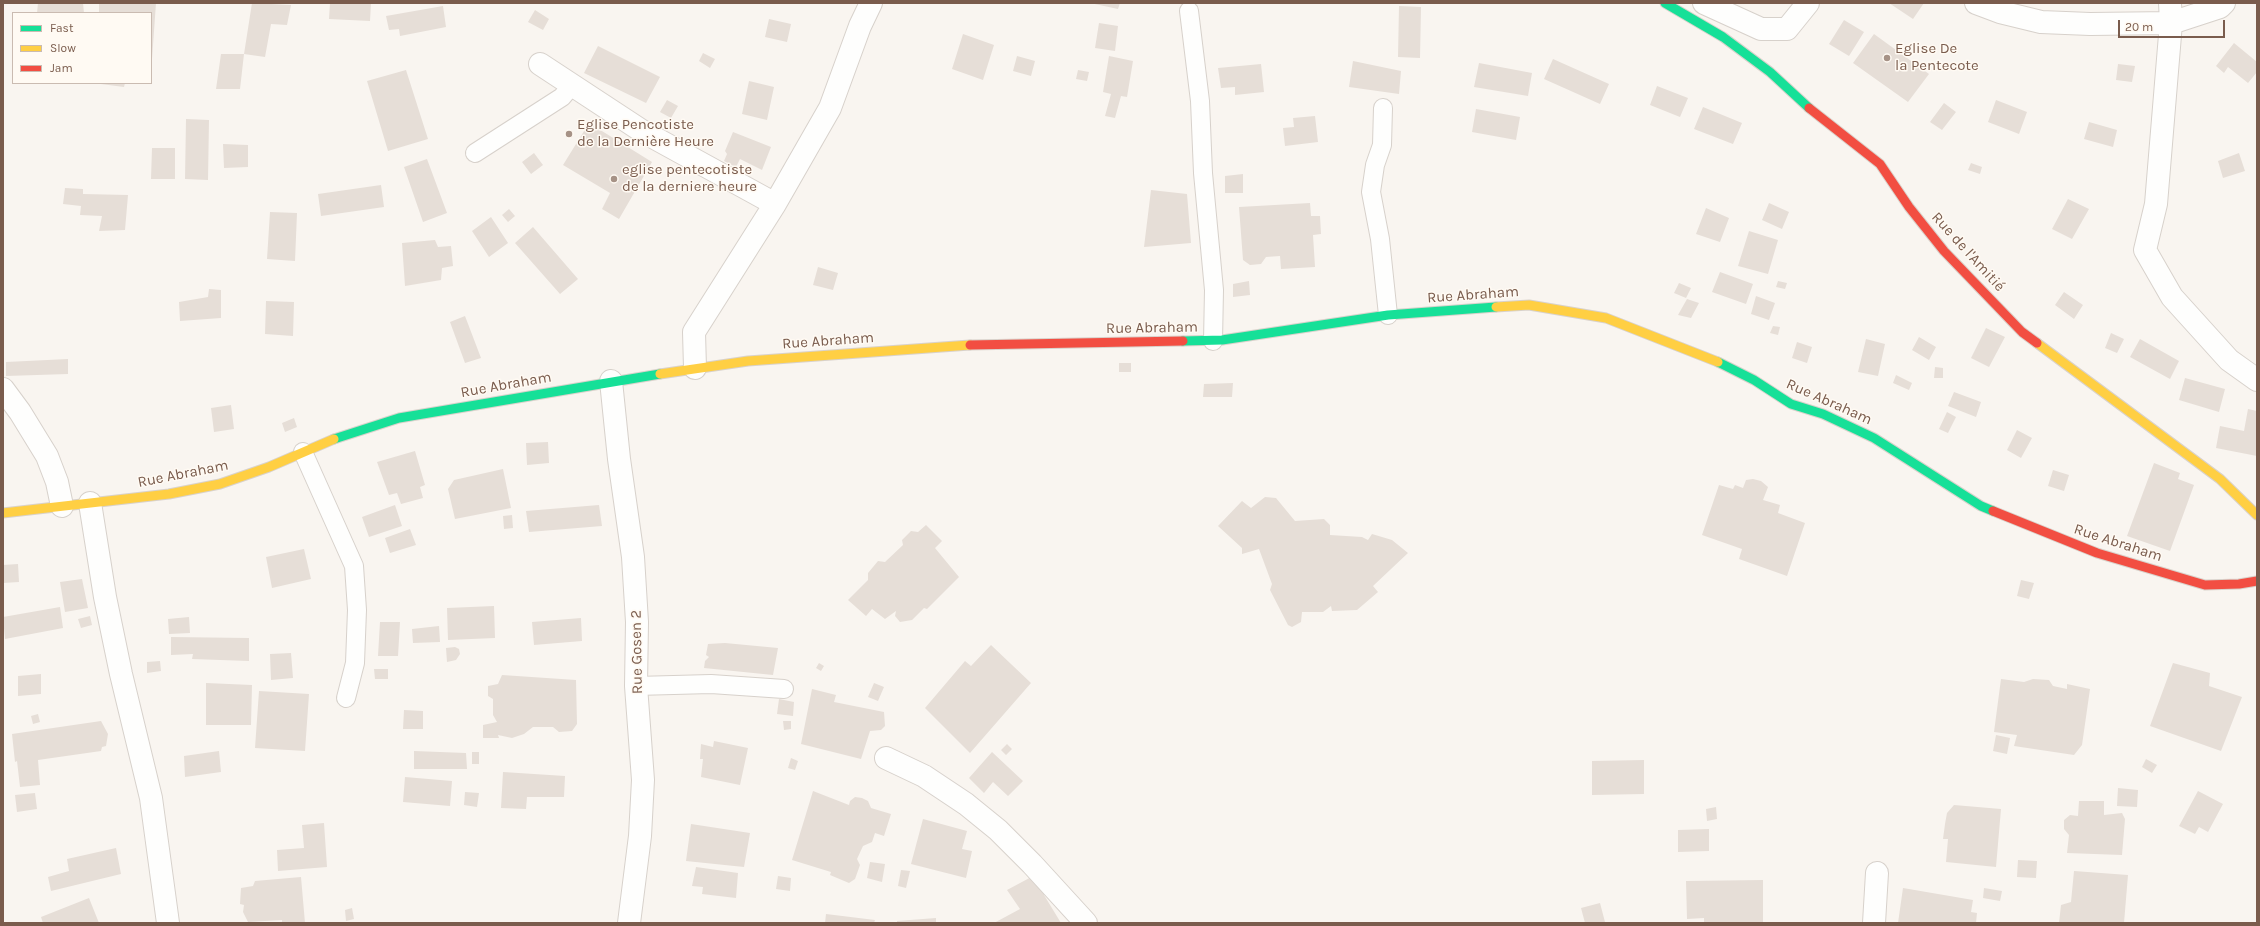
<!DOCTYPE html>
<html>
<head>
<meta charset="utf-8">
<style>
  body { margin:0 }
  #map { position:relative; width:2260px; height:926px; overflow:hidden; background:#f9f5f0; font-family:Karla,sans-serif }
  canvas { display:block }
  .frame { position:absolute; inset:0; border:4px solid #7a5c4d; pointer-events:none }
  .legend { position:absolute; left:12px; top:12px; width:140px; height:72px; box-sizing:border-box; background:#fffaf3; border:1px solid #cabbb1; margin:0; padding:5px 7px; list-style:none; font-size:12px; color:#7a5c4d }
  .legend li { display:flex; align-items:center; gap:8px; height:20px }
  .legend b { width:20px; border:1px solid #cabbb1 }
  .scale { position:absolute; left:2118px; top:20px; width:107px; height:18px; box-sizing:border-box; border:2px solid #7a5c4d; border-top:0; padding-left:5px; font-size:12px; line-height:14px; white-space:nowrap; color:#7a5c4d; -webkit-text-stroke:3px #fffaf3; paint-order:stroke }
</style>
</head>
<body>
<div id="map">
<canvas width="2260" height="926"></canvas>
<div class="frame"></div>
<ul class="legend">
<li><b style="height:5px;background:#16e098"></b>Fast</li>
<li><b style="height:5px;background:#ffcf43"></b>Slow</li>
<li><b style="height:5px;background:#f24e42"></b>Jam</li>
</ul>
<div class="scale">20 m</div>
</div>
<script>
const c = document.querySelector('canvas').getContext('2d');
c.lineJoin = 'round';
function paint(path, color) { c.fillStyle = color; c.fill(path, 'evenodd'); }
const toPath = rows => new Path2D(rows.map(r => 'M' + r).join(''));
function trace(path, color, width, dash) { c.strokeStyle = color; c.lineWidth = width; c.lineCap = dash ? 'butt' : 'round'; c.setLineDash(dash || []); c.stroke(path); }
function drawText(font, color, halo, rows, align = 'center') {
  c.font = font + ' Karla,sans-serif'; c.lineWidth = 3; c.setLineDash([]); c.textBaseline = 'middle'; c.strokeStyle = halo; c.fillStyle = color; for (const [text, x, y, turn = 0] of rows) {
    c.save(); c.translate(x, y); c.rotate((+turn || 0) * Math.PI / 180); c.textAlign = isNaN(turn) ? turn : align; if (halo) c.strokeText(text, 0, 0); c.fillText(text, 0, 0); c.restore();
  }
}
const building = toPath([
  [38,3,83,3,84,13,37,13],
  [99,3,156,3,152,59,151,13,99,13],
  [252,3,291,5,287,25,271,24,265,57,244,54,240,89,216,89,221,54,244,54],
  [330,3,371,3,370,21,329,19],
  [1090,3,1120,3,1118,9],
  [1889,3,1924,3,1913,19],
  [443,6,446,27,400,36,399,29,389,30,386,16],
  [1399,6,1421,7,1420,58,1398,57],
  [535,10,549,19,543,30,528,22],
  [769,19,791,24,787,42,765,37],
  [1844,20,1864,32,1849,56,1829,44],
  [1099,23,1118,26,1115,51,1095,48],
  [963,34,994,45,983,80,952,69],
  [1874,34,1929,74,1908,102,1853,63],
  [2234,43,2257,62,2257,72,2248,83,2228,67,2224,73,2216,66],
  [598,46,660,77,646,103,584,73],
  [703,53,715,59,710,68,699,61],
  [1017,56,1035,61,1031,76,1013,71],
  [1109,56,1133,61,1127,97,1121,96,1115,118,1105,116,1111,94,1103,92],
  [1553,59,1609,84,1600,104,1544,79],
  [1353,61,1401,71,1399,94,1349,87],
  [1479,63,1532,73,1528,96,1474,87],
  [1261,64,1264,92,1235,95,1235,87,1221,88,1218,68],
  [2118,64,2135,66,2132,82,2116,80],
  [406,70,428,139,388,151,367,81],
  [1078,70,1089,72,1087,81,1076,79],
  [749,81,774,87,767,120,742,114],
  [93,83,125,83,124,87],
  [1657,86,1688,98,1680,117,1650,105],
  [667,100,678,106,671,118,660,112],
  [1996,100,2027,112,2019,134,1988,122],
  [1944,103,1956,112,1942,130,1930,122],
  [1703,107,1742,123,1733,144,1694,129],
  [1476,109,1520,117,1516,140,1472,132],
  [1315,116,1318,142,1285,146,1283,128,1294,127,1293,118],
  [186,119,209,120,208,180,185,179],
  [2089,122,2117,130,2113,147,2084,139],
  [589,123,652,162,619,219,602,209,610,193,563,165],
  [733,132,771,147,762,170,740,159,736,167,724,161,727,154,725,151],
  [223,144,248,145,248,167,224,168],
  [152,148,175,148,175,179,151,179],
  [534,153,543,165,531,174,522,162],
  [2239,153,2245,171,2223,178,2218,161],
  [427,159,447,213,423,222,404,167],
  [1971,163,1982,167,1980,174,1968,170],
  [1243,174,1243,193,1225,193,1225,176],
  [381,185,384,207,321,216,318,194],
  [65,188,83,189,83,194,128,195,125,230,99,231,102,216,80,215,81,206,63,204],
  [1151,190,1187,194,1191,243,1144,247],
  [2068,199,2089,209,2072,239,2052,229],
  [1310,203,1311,216,1320,216,1321,234,1313,235,1315,267,1281,269,1280,256,1266,257,1261,264,1250,265,1243,260,1239,207],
  [1769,203,1789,212,1782,229,1762,220],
  [1706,208,1729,218,1720,242,1696,234],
  [509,209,515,216,508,222,502,215],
  [270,212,297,213,295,261,267,259],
  [491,217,508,243,489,257,472,231],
  [533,227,578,279,560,294,515,243],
  [1749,231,1778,240,1768,274,1738,266],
  [435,240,438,247,451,246,453,266,442,268,441,280,405,286,402,243],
  [818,267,838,273,833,290,813,285],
  [1720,272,1753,284,1746,304,1712,292],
  [1249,281,1250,295,1233,297,1233,284],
  [1778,281,1787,283,1785,289,1776,287],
  [1679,283,1691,288,1686,298,1674,293],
  [209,289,221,290,221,318,180,321,179,302,208,297],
  [2064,292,2083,305,2074,319,2055,305],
  [1756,296,1775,303,1769,320,1751,314],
  [1687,299,1699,303,1691,318,1678,315],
  [266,301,294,302,293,336,265,334],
  [465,316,481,358,465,363,450,322],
  [1773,326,1780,327,1778,335,1770,333],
  [1986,328,2005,337,1989,367,1971,358],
  [2111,333,2124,339,2117,353,2105,348],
  [1919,337,1936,347,1929,360,1912,350],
  [1866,339,1885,344,1878,376,1858,372],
  [2140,339,2179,361,2170,379,2130,357],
  [1797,342,1812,347,1807,363,1792,358],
  [68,359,68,374,6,376,6,362],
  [1119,363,1131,363,1131,372,1119,372],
  [1935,367,1943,368,1943,378,1934,378],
  [1896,375,1912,383,1909,390,1893,383],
  [2185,378,2225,389,2219,412,2179,400],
  [1233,383,1232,397,1203,397,1204,384],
  [1954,392,1981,402,1976,417,1948,406],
  [231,405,234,429,214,432,211,408],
  [2248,409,2257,411,2257,456,2216,448,2220,426,2244,431],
  [1947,412,1956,417,1948,433,1939,429],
  [294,418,297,427,285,432,282,423],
  [2017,430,2032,438,2021,458,2007,450],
  [548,442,549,463,527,465,526,443],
  [415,451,425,485,420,487,423,498,401,504,397,493,389,495,377,462],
  [2154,463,2180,473,2178,479,2194,485,2170,551,2127,536],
  [503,469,511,508,455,519,448,489,454,480],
  [2053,470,2069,475,2064,491,2048,486],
  [1753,479,1761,481,1768,487,1763,500,1780,505,1778,513,1805,523,1787,576,1739,559,1742,549,1702,535,1719,485,1733,489,1735,485,1743,488,1746,480],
  [1265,497,1276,498,1295,521,1324,519,1330,525,1330,535,1362,537,1368,540,1372,534,1392,540,1408,553,1373,586,1378,592,1357,610,1332,611,1331,606,1323,612,1302,612,1301,622,1292,627,1288,625,1270,590,1272,584,1259,549,1242,554,1242,548,1218,526,1242,501,1251,508],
  [395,505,402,526,369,537,362,517],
  [599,505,602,526,529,532,526,511],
  [512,515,513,528,504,529,503,516],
  [926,525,942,541,935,548,959,577,927,609,924,608,912,620,900,622,895,616,896,611,885,619,872,609,866,616,848,600,868,580,868,573,878,561,885,562,903,545,902,540,911,531,918,532],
  [410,529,416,545,390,553,385,538],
  [304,549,311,579,272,588,266,557],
  [18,564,19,582,3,583,3,565],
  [82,579,88,608,65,612,60,582],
  [2021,580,2034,583,2029,599,2017,596],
  [494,606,495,638,448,640,447,608],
  [60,607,63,628,5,639,3,617],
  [90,616,92,625,81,628,78,619],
  [189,617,190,633,169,634,168,619],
  [581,618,582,641,534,645,532,622],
  [380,622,400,622,398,656,378,656],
  [439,626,440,642,413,643,412,629],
  [171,637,249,638,249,661,192,659,193,654,171,655],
  [725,643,778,648,773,675,704,668,705,661,709,657,706,655,708,644],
  [991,645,1031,683,970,753,925,708,965,661,971,666],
  [455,647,459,649,460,654,456,660,447,662,446,648],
  [291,653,293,678,271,680,270,654],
  [160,661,161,671,147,673,147,662],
  [819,663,824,666,821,671,816,668],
  [2173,663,2210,673,2209,686,2242,697,2221,751,2150,726],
  [374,669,388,669,388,679,375,679],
  [41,674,41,694,18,696,18,676],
  [502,675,576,680,577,724,572,731,559,732,553,727,533,727,524,734,512,738,498,735,499,738,483,738,483,725,497,722,493,715,493,699,488,696,488,686,498,684],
  [2001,679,2024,682,2033,679,2049,680,2053,686,2067,689,2067,684,2090,689,2082,745,2074,755,2014,746,2017,735,1994,732],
  [206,683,252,685,251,725,206,725],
  [874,683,884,687,878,701,868,697],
  [812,689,836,695,834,702,884,712,885,726,881,730,870,731,861,759,801,744],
  [259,691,309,694,305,751,255,748],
  [779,699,794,702,793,716,777,714],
  [404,710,423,711,423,729,403,729],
  [38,714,40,722,33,724,31,716],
  [101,721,108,734,106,746,102,747,101,751,38,760,40,785,20,787,17,761,15,762,12,734],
  [783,721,791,721,791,729,784,730],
  [1996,735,2010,738,2007,754,1993,751],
  [714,741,748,748,740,785,701,777,703,759,700,759,701,744,713,747],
  [1007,744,1012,749,1006,755,1001,750],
  [219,751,221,772,185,777,184,756],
  [414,751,466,753,467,769,414,769],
  [472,752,479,752,479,764,472,764],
  [992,752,1023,781,1008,796,993,782,984,793,969,778],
  [791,758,798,761,795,770,788,768],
  [2146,759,2157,765,2152,773,2142,767],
  [1644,760,1644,794,1592,795,1592,761],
  [503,772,565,776,564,797,527,797,526,809,501,808],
  [405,777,452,781,450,806,403,802],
  [2118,788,2138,790,2137,807,2117,806],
  [813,791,849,805,850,801,855,797,862,798,868,801,871,808,891,814,884,836,875,833,872,842,863,846,857,859,860,865,855,879,849,883,830,875,831,872,792,860],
  [2198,791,2223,804,2208,832,2199,827,2195,834,2179,826],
  [465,792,479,793,477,807,464,805],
  [35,793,37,809,17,812,15,795],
  [2079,801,2104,801,2104,815,2122,813,2125,819,2122,855,2067,853,2069,835,2064,829,2064,820,2070,815,2078,816],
  [1954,805,2001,809,1996,867,1946,862,1948,839,1943,839,1945,824,1947,813],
  [1716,807,1717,819,1707,821,1706,809],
  [923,819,967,831,962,849,972,851,966,878,911,864],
  [324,823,327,867,278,871,277,850,304,848,302,825],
  [691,824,750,833,744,867,686,861],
  [1709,829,1709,851,1678,852,1678,830],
  [116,848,121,874,51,891,48,877,69,871,67,859],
  [2018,860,2037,861,2036,878,2017,877],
  [870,862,885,864,882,882,867,878],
  [696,867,738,873,736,898,702,894,703,887,692,886],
  [901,870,910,871,906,888,898,886],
  [2074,871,2128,875,2124,923,2059,923,2061,905,2071,902],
  [1035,875,1048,892,1044,895,1061,923,994,923,1020,909,1007,890],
  [778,876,791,878,790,891,776,889],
  [301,877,305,923,282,923,282,920,248,922,243,912,244,905,240,904,241,888,253,886,255,881],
  [1763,880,1763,923,1704,923,1704,918,1687,919,1686,881],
  [1903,888,1973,900,1971,912,1977,913,1976,923,1898,923],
  [1984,888,2002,891,2000,901,1983,898],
  [89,898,99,923,43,923,41,917],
  [1600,903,1605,922,1585,923,1581,908],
  [352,908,354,919,346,921,345,910],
  [826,914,875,920,874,923,825,923],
  [936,918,936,923,897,923,897,921]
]);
const lane = toPath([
  [1189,11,1200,101,1203,173,1214,290,1213,341],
  [1383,108,1382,145,1375,165,1371,192,1380,239,1388,315],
  [475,153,562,97,572,85],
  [303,452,354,566,357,610,355,663,346,698],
  [636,686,711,684,784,689]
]);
const street = toPath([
  [1704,3,1761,29,1787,29,1808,3],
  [1976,3,2000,12,2041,22,2090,24,2171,23,2220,7,2224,3],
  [2170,3,2171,23,2156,204,2145,250,2172,297,2229,360,2257,380],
  [540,64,642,131,775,204],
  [695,368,694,332,775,204,830,108,860,26,871,3],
  [611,381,619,459,633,557,637,622,636,686,643,780,640,836,629,923],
  [3,389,20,412,47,456,57,482,62,506],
  [90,503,105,597,121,674,151,798,168,923],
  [886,758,924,776,966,804,998,830,1032,864,1086,923],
  [1874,923,1877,873]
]);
const fast = toPath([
  [1665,3,1723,37,1770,72,1809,108],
  [1183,341,1222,340,1388,315,1496,307],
  [1718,362,1754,380,1791,404,1823,414,1874,438,1981,506,1993,511],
  [334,439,399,418,660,374]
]);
const slow = toPath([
  [1496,307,1529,305,1606,318,1718,362],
  [2037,343,2220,479,2257,515],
  [660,374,748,361,970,345],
  [3,513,169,494,220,484,269,467,334,439]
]);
const jam = toPath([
  [1809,108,1880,164,1909,207,1944,251,2022,332,2037,343],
  [970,345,1183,341],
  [1993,511,2097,553,2205,585,2239,584,2257,581]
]);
const markers = [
  [1887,58,4,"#a69286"],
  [569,134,4,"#a69286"],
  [614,179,4,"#a69286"]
];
const poiNames = [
  ["Eglise De",1895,49],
  ["la Pentecote",1895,66],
  ["Eglise Pencotiste",577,125],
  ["de la Dernière Heure",577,142],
  ["eglise pentecotiste",622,170],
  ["de la derniere heure",622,187]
];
const streetNames = [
  ["Rue de l'Amitié",1968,252,48],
  ["Rue Abraham",1473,295,-4],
  ["Rue Abraham",1152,328,-1],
  ["Rue Abraham",828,341,-4],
  ["Rue Abraham",506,385,-10],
  ["Rue Abraham",1829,402,24],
  ["Rue Abraham",183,474,-11],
  ["Rue Abraham",2118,543,18],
  ["Rue Gosen 2",637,652,-91]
];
paint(building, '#e6ded7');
trace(lane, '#d7d1cb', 20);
trace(street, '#d7d1cb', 24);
trace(fast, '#d9d2cb', 11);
trace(slow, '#d9d2cb', 11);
trace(jam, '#d9d2cb', 11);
trace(lane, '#fefefd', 18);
trace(street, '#fefefd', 22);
trace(fast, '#16e098', 9);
trace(slow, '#ffcf43', 9);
trace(jam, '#f24e42', 9);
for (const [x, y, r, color] of markers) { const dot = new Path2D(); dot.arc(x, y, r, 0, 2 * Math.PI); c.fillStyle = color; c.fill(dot); trace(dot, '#fffaf3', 1.5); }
drawText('15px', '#7a5c4d', '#fffaf3', poiNames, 'left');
drawText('15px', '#7a5c4d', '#fffaf3', streetNames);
</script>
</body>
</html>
